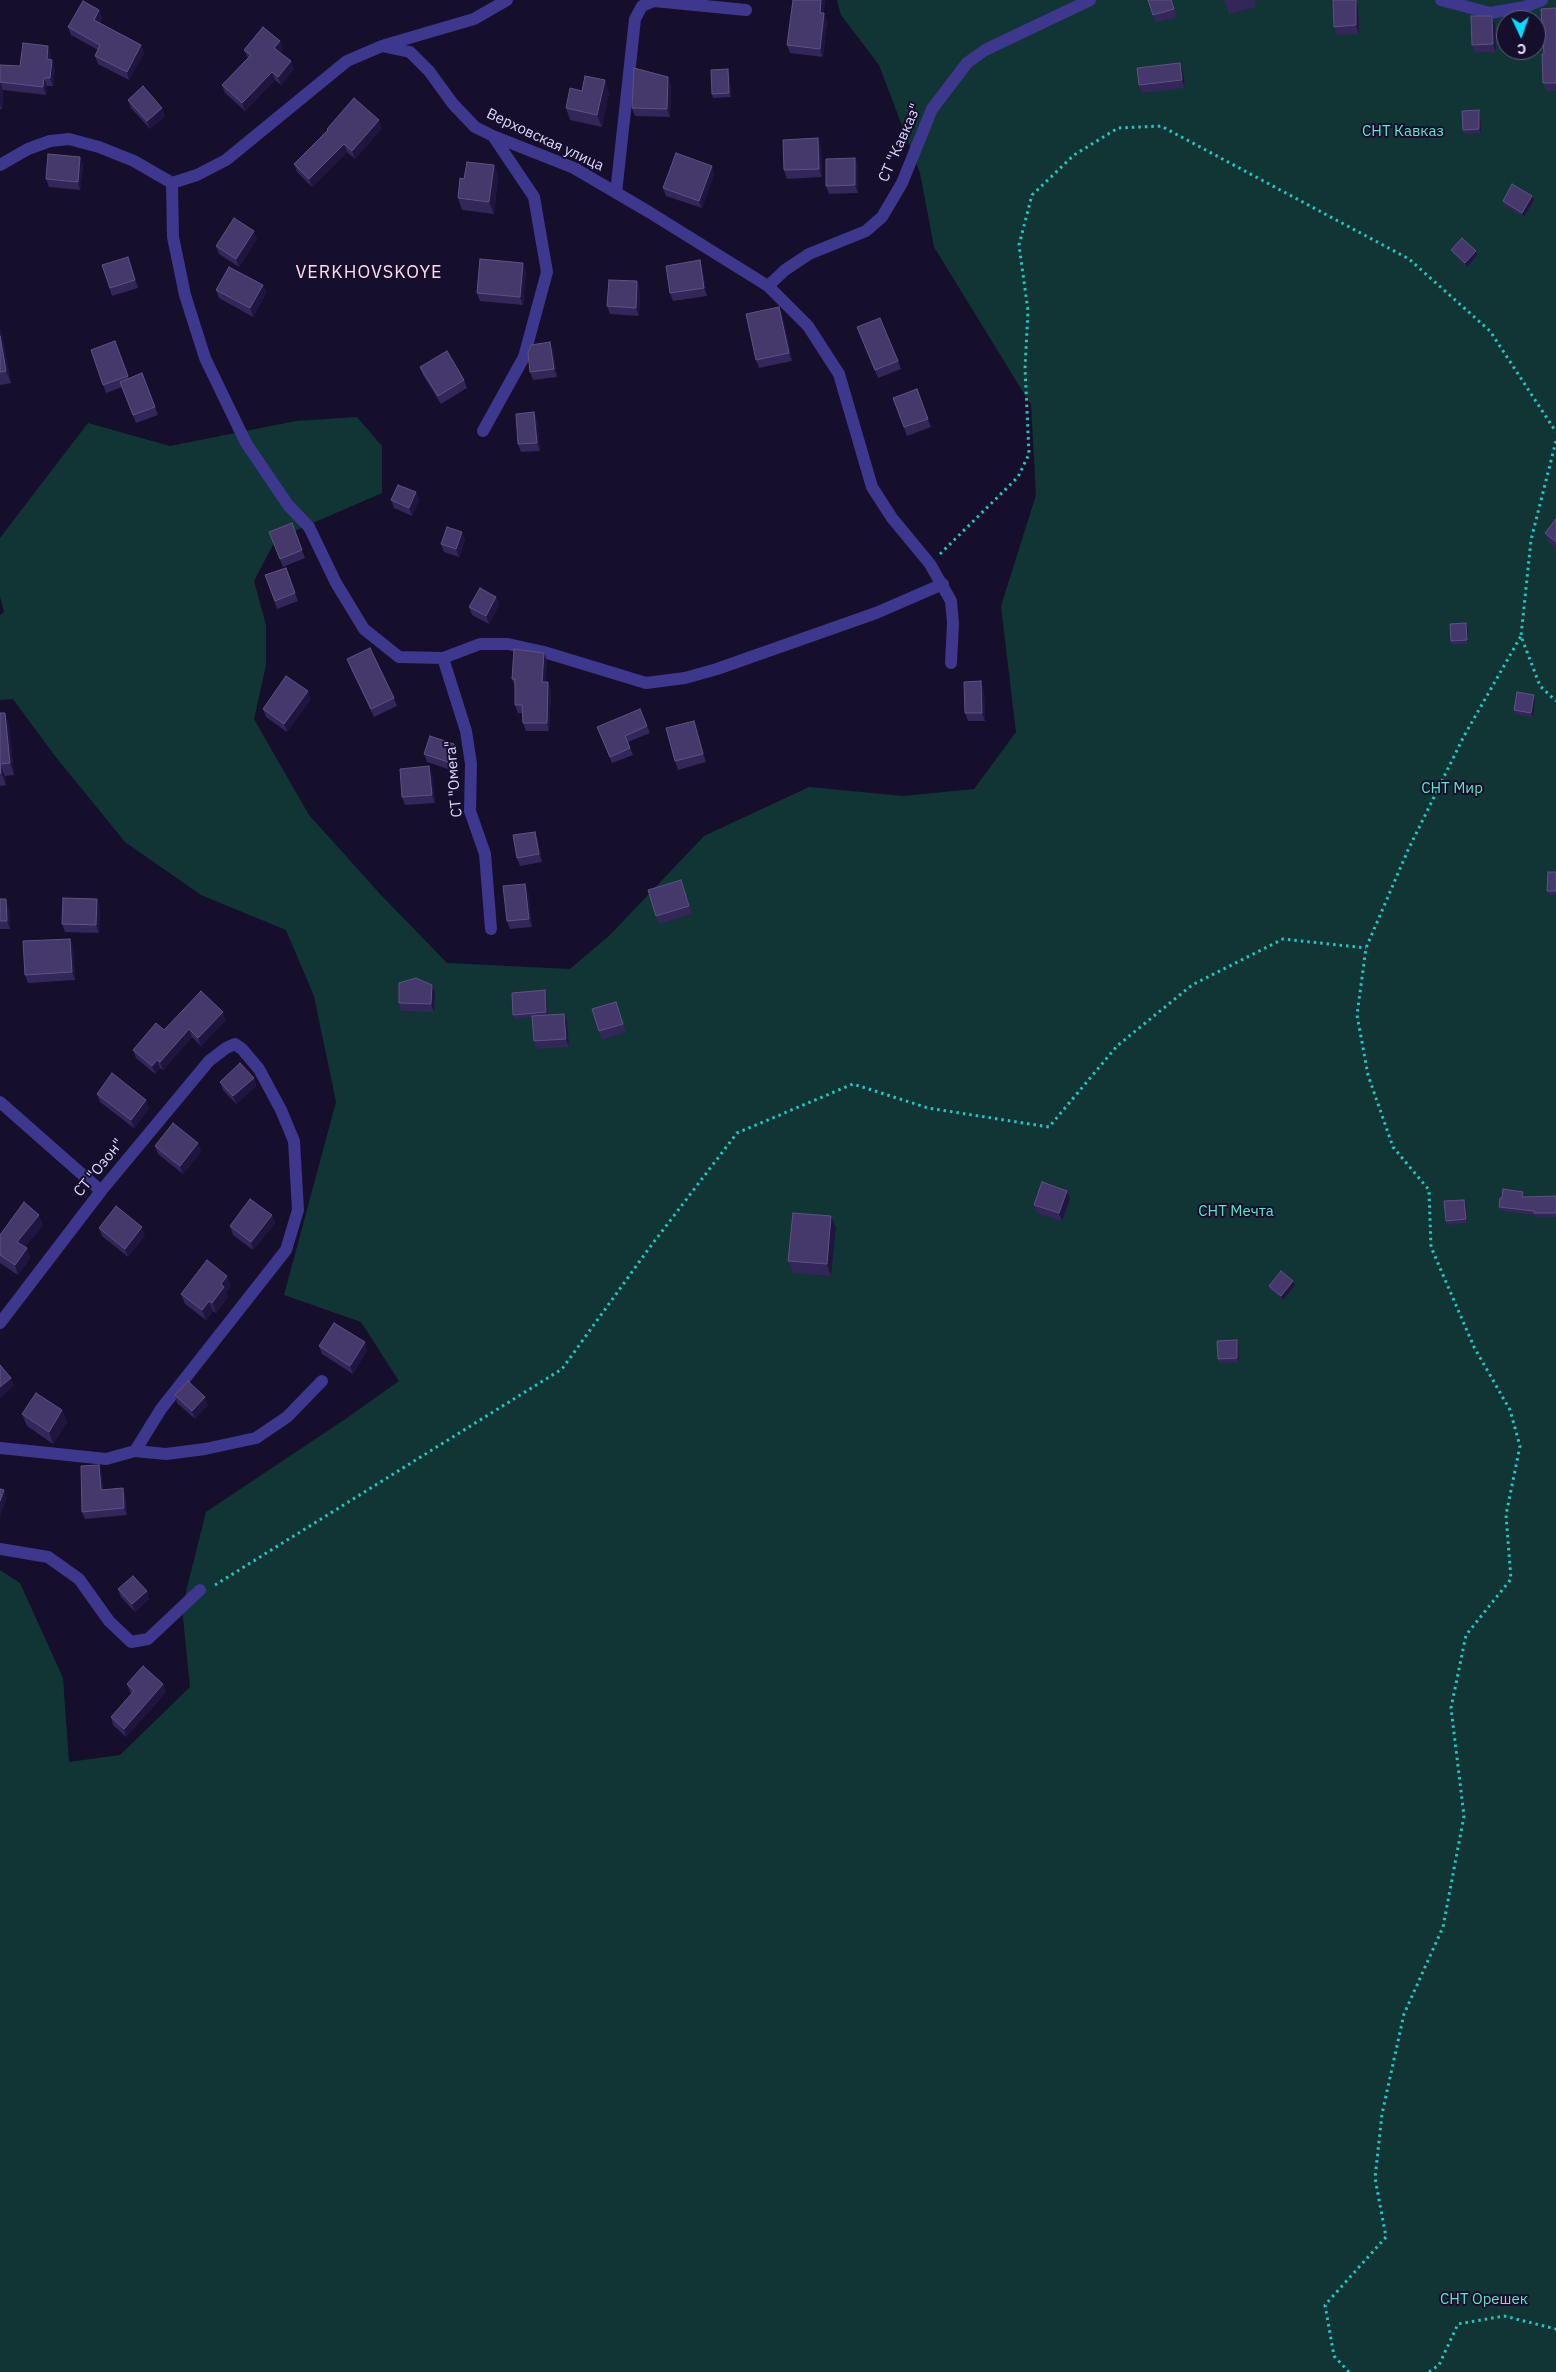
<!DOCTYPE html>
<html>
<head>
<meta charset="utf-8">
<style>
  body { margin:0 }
  #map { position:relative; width:1556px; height:2372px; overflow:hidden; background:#150f2b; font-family:"IBM Plex Sans",sans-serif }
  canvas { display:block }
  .north { position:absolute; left:1496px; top:10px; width:50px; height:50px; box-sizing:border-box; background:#150f2b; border:1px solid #655f80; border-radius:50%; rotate:177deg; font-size:14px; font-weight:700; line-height:20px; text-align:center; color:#ded8ff }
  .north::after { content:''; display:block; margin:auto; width:18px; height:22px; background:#04dcff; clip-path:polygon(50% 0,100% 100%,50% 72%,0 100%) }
</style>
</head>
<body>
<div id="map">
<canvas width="1556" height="2372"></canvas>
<div class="north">С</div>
</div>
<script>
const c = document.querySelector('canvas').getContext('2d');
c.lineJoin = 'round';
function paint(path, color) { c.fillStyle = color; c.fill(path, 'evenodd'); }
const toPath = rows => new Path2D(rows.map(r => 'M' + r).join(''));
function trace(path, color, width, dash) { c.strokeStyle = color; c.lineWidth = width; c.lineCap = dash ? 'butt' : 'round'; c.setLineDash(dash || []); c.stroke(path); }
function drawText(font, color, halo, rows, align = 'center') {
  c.font = font + ' "IBM Plex Sans",sans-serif'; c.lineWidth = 4; c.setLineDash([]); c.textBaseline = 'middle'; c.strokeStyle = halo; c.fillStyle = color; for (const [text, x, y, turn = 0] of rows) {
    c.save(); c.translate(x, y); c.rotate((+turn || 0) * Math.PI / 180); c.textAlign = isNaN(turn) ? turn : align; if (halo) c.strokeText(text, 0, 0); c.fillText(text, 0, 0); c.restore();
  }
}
const green = toPath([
  [837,0,1556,0,1556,2372,0,2372,0,1570,20,1583,63,1678,69,1762,120,1755,190,1687,182,1608,206,1512,344,1420,399,1381,361,1322,284,1295,336,1102,314,996,286,930,201,895,125,842,55,756,13,699,0,700,0,615,4,612,0,597,0,538,88,423,170,446,296,421,357,417,382,446,382,493,276,539,254,581,266,625,266,665,254,719,309,815,381,895,447,963,570,969,610,935,704,836,809,787,903,796,974,789,1016,732,1001,606,1036,495,1031,405,934,247,920,173,879,65,841,15],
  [1506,20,1536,20,1536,50,1506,50]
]);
const path = toPath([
  [1556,441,1531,540,1521,636,1540,686,1556,701],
  [940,554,1018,477,1029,454,1025,368,1028,311,1019,245,1032,195,1074,155,1118,128,1161,126,1409,259,1490,331,1556,432],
  [215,1585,562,1369,650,1247,737,1133,853,1084,928,1108,1049,1127,1117,1046,1192,985,1283,939,1366,948],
  [1349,2372,1334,2356,1325,2305,1386,2237,1375,2178,1382,2114,1404,2014,1443,1927,1464,1816,1451,1708,1466,1635,1511,1579,1506,1515,1520,1446,1510,1410,1474,1347,1431,1247,1429,1190,1393,1147,1368,1075,1357,1015,1366,948,1408,850,1464,736,1521,636],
  [1429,2372,1439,2365,1458,2324,1504,2316,1556,2329]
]);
const minor = toPath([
  [1441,0,1490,13,1525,7,1542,0],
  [385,45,474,19,507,0],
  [0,165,28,149,50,141,69,139,99,147,134,161,172,183,197,175,226,160,347,61,382,46,410,52,429,71,453,104,475,127,493,136,574,168,649,212,768,286,808,326,839,374,872,487,892,518,930,564,951,601,953,623,951,663],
  [172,183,173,237,185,295,205,358,246,443,288,505,309,527,336,583,364,629,399,657,443,658,480,644,508,644,544,652,646,683,685,678,717,669,876,613,943,584],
  [616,193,635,19,642,6,654,1,746,10],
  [768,286,785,270,809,254,866,231,882,217,902,183,932,109,967,63,985,50,1090,0],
  [483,431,524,357,547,272,534,197,493,136],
  [443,658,466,731,471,764,470,811,485,854,491,929],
  [0,1102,101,1191],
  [0,1323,101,1191,209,1061,226,1048,235,1044,242,1049,259,1069,281,1110,294,1141,298,1210,286,1250,161,1409,135,1451,106,1459,0,1448],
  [135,1451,166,1454,205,1449,256,1438,287,1417,322,1381],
  [0,1549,48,1557,79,1579,109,1621,131,1642,148,1639,200,1590]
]);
const wall = toPath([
  [793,0,825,0,823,13,824,13,827,21,823,57,790,53,787,45],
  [1172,0,1177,17,1155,23,1153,15],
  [1224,0,1255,0,1256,7,1229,14],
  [1333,0,1356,0,1358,7,1359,34,1337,35,1334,27],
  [1556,8,1556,91,1546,91,1543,83,1544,54],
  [99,10,102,18,100,23,141,45,144,53,129,80,98,64,95,56,98,50,71,35,68,27],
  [1492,16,1495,24,1496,52,1475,53,1472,45],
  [280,41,283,49,280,52,294,69,281,85,275,80,245,111,225,93,222,85,248,58,244,50],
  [51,54,50,60,55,68,53,86,47,86,46,95,3,90,2,109,0,109,0,65,20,66],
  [1180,63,1183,71,1185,88,1142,93,1139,85],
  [729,73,731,97,713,98,712,94],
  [671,85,670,117,635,116,632,108],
  [582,91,609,92,602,127,570,120,566,108],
  [128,100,162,108,165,116,150,129,131,108],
  [1480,115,1481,133,1464,134,1463,130],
  [382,128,355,159,347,152,312,187,297,172,294,164,327,131,327,129],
  [821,146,822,177,787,179,784,170],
  [80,157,83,165,80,190,49,187,46,179],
  [855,158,858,166,858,193,829,194,826,186],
  [494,165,498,177,494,214,462,210,458,198],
  [712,166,714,174,702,208,666,196,663,188],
  [1532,196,1534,200,1524,217,1504,205,1503,201],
  [257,239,239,267,219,254,216,246],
  [1451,250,1477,255,1467,267,1453,254],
  [128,257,138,288,112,296,102,265],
  [700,260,702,268,707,296,673,301,670,293],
  [526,271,523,305,480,301,477,293],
  [263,285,266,293,253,317,219,298,216,290],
  [640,289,639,316,610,314,607,306],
  [779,307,782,315,792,361,759,368,756,360],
  [0,329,2,335,11,383,0,385],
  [860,335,898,361,901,369,878,378],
  [115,341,129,379,142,373,158,415,136,423,122,387,106,393,91,350],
  [553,350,557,377,533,380,530,372],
  [420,367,464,380,467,388,441,404,423,375],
  [917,389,931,427,907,436,893,398],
  [534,412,537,420,540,451,521,452,518,444],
  [416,492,419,500,412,516,394,508,391,500],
  [1556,519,1556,549,1549,543,1545,533],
  [292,523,305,558,283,567,269,532],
  [465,540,459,557,444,552,441,544],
  [286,568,298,601,277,609,265,575],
  [496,597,499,605,489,624,472,615,469,607],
  [1466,623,1468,627,1468,644,1452,645,1451,641],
  [544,653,547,661,545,682,548,682,551,690,549,731,526,731,523,723,523,713,518,713,515,705,515,687,512,679],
  [347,659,394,698,397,706,374,717,350,667],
  [984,689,985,721,968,721,965,713],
  [311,699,287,732,266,717,263,709],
  [1535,699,1533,717,1515,714,1514,710],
  [0,713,9,725,14,775,5,776,6,785,0,786],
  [647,726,650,733,628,742,633,755,612,763,600,734],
  [697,729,706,762,678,770,675,761],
  [457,752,451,770,427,762,424,754],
  [432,774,435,803,405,805,402,797],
  [535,832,538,840,542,862,520,866,517,858],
  [1556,872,1556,895,1549,895,1547,891],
  [681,880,692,914,659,924,656,916],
  [525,884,528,892,532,927,510,929,507,921],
  [0,899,9,907,10,929,0,929],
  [100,907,99,933,65,932,62,924],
  [70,939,73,947,75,980,28,983,25,975],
  [432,985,435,993,434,1012,401,1011,399,1003],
  [545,990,546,994,548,1015,564,1014,567,1022,569,1047,537,1049,534,1041,532,1017,515,1019,513,1015],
  [619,1010,626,1032,602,1040,599,1031],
  [226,1020,201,1046,192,1037,163,1070,160,1068,155,1074,136,1058,133,1050,164,1030],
  [254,1078,256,1086,236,1104,223,1090,220,1082],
  [97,1094,149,1108,134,1128,100,1102],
  [198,1143,201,1152,183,1174,158,1154,155,1146],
  [1524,1196,1524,1197,1556,1196,1556,1217,1535,1217,1535,1215,1501,1211,1499,1207,1502,1198],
  [1070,1199,1062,1221,1037,1213,1034,1205],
  [1466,1204,1467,1223,1447,1225,1446,1221],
  [272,1215,275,1223,253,1250,233,1235,230,1226],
  [43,1225,25,1247,27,1248,30,1258,18,1275,0,1263,0,1235],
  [99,1228,145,1235,128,1257,102,1236],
  [836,1228,831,1276,793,1273,788,1261],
  [1293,1281,1295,1285,1283,1300,1270,1290,1269,1286],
  [231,1286,226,1292,228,1297,216,1313,213,1311,206,1320,185,1304,181,1294],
  [1238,1344,1239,1362,1219,1363,1218,1359],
  [319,1346,367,1350,353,1374,322,1354],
  [175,1395,208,1405,195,1419,177,1403],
  [62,1410,67,1422,53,1444,27,1426,22,1414],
  [99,1465,101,1472,103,1490,125,1494,127,1515,85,1519,82,1512],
  [118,1589,147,1591,149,1599,135,1612,121,1597],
  [127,1684,163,1684,166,1692,126,1737,113,1725,111,1717,132,1694,130,1692]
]);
const shadedWall = toPath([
  [821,0,825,0,823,21,820,13],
  [1356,0,1358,7,1359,34,1356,25],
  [99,10,102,18,97,28,94,20],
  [824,13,827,21,823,57,820,49],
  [1492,16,1495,24,1496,52,1493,44],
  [280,41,283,49,277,56,274,48],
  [141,45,144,53,129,80,127,72],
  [48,46,51,54,50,68,47,59],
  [52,60,55,68,53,86,50,78],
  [291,61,294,69,281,85,278,77],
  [1180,63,1183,71,1185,88,1182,80],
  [728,69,729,73,731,97,729,93],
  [272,72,275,80,245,111,242,103],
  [668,77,671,85,670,117,667,109],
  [44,78,47,86,46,95,43,87],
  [605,80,609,92,602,127,597,115],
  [0,82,3,90,2,109,0,105],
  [162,108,165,116,150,129,147,121],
  [1479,110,1480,115,1481,133,1479,129],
  [379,120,382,128,355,159,352,151],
  [818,138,821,146,822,177,819,169],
  [344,144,347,152,312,187,309,179],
  [80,157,83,165,80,190,78,182],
  [855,158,858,166,858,193,855,185],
  [494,165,498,177,494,214,489,202],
  [712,166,714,174,702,208,699,201],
  [1532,196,1534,200,1524,217,1522,213],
  [254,231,257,239,239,267,236,259],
  [1476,251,1477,255,1467,267,1465,263],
  [700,260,702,268,707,296,704,288],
  [523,263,526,271,523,305,520,297],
  [637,281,640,289,639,316,636,308],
  [263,285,266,293,253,317,250,308],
  [779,307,782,315,792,361,789,353],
  [0,329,2,335,11,383,6,371,0,336],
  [550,342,553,350,557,377,554,369],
  [534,412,537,420,540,451,537,443],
  [416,492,419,500,412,516,409,508],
  [462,532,465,540,459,557,456,549],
  [496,597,499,605,489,624,486,616],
  [1466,623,1468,627,1468,644,1467,640],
  [544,653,547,661,545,690,542,682],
  [981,681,984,689,985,721,982,713],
  [548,682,551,690,549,731,547,723],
  [308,691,311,699,287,732,284,724],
  [1534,695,1535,699,1533,717,1531,713],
  [5,713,9,725,14,775,10,763],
  [694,721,697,729,706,762,703,754],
  [454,744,457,752,451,770,448,762],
  [0,764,5,776,6,785,1,773],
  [429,766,432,774,435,803,432,795],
  [535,832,538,840,542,862,539,854],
  [525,884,528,892,532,927,529,919],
  [6,899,9,907,10,929,7,921],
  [97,899,100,907,99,933,96,925],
  [70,939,73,947,75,980,72,972],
  [432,985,435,993,434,1012,431,1004],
  [545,990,546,994,548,1016,546,1012],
  [223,1012,226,1020,201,1046,198,1038],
  [564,1014,567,1022,569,1047,566,1039],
  [189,1029,192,1037,163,1070,160,1062],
  [157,1060,160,1068,155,1074,152,1066],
  [254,1078,256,1086,236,1104,233,1096],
  [146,1100,149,1108,134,1128,131,1120],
  [198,1143,201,1152,183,1174,180,1166],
  [1067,1191,1070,1199,1062,1221,1059,1213],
  [1464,1200,1466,1204,1467,1223,1466,1219],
  [39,1215,43,1225,21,1252,17,1242],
  [272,1215,275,1223,253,1250,251,1242],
  [831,1216,836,1228,831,1276,827,1264],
  [142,1227,145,1235,128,1257,125,1249],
  [27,1248,30,1258,18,1275,15,1265],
  [227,1276,231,1286,226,1292,228,1297,216,1313,212,1303,221,1284],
  [1293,1281,1295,1285,1283,1300,1281,1296],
  [209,1301,213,1311,206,1320,202,1310],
  [1237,1340,1238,1344,1239,1362,1237,1358],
  [365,1342,367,1350,353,1374,350,1366],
  [11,1378,14,1386,0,1398,0,1387],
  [205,1397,208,1405,195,1419,192,1411],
  [62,1410,67,1422,53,1444,49,1432],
  [99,1465,101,1472,103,1497,101,1490],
  [123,1488,125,1494,127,1515,124,1508],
  [4,1490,7,1498,0,1517,0,1501],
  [147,1591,149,1599,135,1612,132,1604],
  [163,1684,166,1692,126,1737,124,1729]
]);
const building = toPath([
  [793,0,821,0,820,13,824,13,820,49,787,45,793,0],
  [1148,0,1171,0,1174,9,1153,15,1148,0],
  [1333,0,1356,0,1356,25,1334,27,1333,0],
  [83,1,99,10,94,20,141,45,127,72,95,56,100,45,68,27,83,1],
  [1556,8,1556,83,1543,83,1542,54,1544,54,1541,9,1556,8],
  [1471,16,1492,16,1493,44,1472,45,1471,16],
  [263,27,280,41,274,48,291,61,278,77,272,72,242,103,222,85,251,55,244,50,263,27],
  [23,43,48,46,47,59,52,60,50,78,44,78,43,87,0,82,0,65,20,66,23,43],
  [1180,63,1182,80,1139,85,1137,68,1180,63],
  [634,68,668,77,667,109,632,108,634,68],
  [728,69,729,93,712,94,711,70,728,69],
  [585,76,605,80,597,115,566,108,570,88,582,91,585,76],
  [143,86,162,108,147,121,128,100,143,86],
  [354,98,379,120,352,151,344,144,309,179,294,164,328,130,327,129,354,98],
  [1479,110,1479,129,1463,130,1462,111,1479,110],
  [818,138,819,169,784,170,783,140,818,138],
  [676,153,712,166,699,201,663,188,676,153],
  [48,154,80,157,78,182,46,179,48,154],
  [855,158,855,185,826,186,826,159,855,158],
  [467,162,494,165,489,202,458,198,460,178,464,179,467,162],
  [1512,184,1532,196,1522,213,1503,201,1512,184],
  [234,218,254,231,236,259,216,246,234,218],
  [1462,238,1476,251,1465,263,1451,250,1462,238],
  [128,257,135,280,110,288,102,265,128,257],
  [480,259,523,263,520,297,477,293,480,259],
  [700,260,704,288,670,293,666,266,700,260],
  [229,267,263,285,250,308,216,290,229,267],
  [609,280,637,281,636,308,607,306,609,280],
  [779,307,789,353,756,360,746,314,779,307],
  [880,318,898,361,875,370,857,327,880,318],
  [0,336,6,371,0,372,0,336],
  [115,341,128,376,103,385,91,350,115,341],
  [550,342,554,369,530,372,528,353,531,345,550,342],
  [447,351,464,380,438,396,420,367,447,351],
  [142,373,155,407,133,415,120,382,142,373],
  [917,389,928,419,904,427,893,398,917,389],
  [534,412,537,443,518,444,516,414,534,412],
  [398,485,416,492,409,508,391,500,398,485],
  [1556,519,1556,542,1545,533,1556,519],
  [292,523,302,550,280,559,269,532,292,523],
  [447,527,462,532,456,549,441,544,447,527],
  [286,568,295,593,275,601,265,575,286,568],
  [480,588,496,597,486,616,469,607,480,588],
  [1466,623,1467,640,1451,641,1450,624,1466,623],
  [370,648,394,698,371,709,347,659,370,648],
  [514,649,544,653,542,682,548,682,547,723,523,723,522,705,515,705,515,679,512,679,514,649],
  [286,676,308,691,284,724,263,709,286,676],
  [981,681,982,713,965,713,964,682,981,681],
  [1517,692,1534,695,1531,713,1514,710,1517,692],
  [640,709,647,726,625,736,630,748,610,757,597,727,640,709],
  [0,713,5,713,10,763,0,764,1,773,0,774,0,713],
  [694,721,703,754,675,761,666,728,694,721],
  [430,736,454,744,448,762,424,754,430,736],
  [429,766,432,795,402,797,400,769,429,766],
  [535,832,539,854,517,858,513,835,535,832],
  [1548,872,1556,872,1556,891,1547,891,1548,872],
  [681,880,689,906,656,916,648,890,681,880],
  [525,884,529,919,507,921,503,886,525,884],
  [63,898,97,899,96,925,62,924,63,898],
  [0,899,6,899,7,921,0,921,0,899],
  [70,939,72,972,25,975,23,941,70,939],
  [416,978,432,985,431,1004,399,1003,399,983,416,978],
  [545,990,546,1012,513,1015,512,993,545,990],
  [201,991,223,1012,198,1038,189,1029,160,1062,157,1060,152,1066,133,1050,156,1023,164,1030,201,991],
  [616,1002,623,1024,599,1031,592,1009,616,1002],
  [564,1014,566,1039,534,1041,532,1016,564,1014],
  [240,1063,254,1078,233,1096,220,1082,240,1063],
  [112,1073,146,1100,131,1120,97,1094,112,1073],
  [173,1123,198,1143,180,1166,155,1146,173,1123],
  [1042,1182,1067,1191,1059,1213,1034,1205,1042,1182],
  [1503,1189,1523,1192,1522,1197,1556,1196,1556,1213,1534,1213,1534,1211,1499,1207,1500,1198,1502,1198,1503,1189],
  [250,1199,272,1215,251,1242,230,1226,250,1199],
  [1464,1200,1466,1219,1446,1221,1444,1201,1464,1200],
  [24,1202,39,1215,17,1242,27,1248,15,1265,0,1255,0,1235,24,1202],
  [116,1206,142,1227,125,1249,99,1228,116,1206],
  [793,1213,831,1216,827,1264,788,1261,793,1213],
  [207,1260,227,1276,221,1284,224,1287,212,1303,209,1301,202,1310,181,1294,207,1260],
  [1281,1271,1293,1281,1281,1296,1269,1286,1281,1271],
  [334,1323,365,1342,350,1366,319,1346,334,1323],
  [1237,1340,1237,1358,1218,1359,1217,1341,1237,1340],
  [0,1365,11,1378,0,1387,0,1365],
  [188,1381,205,1397,192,1411,175,1395,188,1381],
  [36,1393,62,1410,49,1432,22,1414,36,1393],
  [99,1465,101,1490,123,1488,124,1508,82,1512,81,1466,99,1465],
  [0,1489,4,1490,0,1501,0,1489],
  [133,1576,147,1591,132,1604,118,1589,133,1576],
  [143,1666,163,1684,124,1729,111,1717,134,1691,127,1684,143,1666]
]);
const parkNames = [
  ["СНТ Кавказ",1403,132],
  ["СНТ Мир",1452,789],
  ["СНТ Мечта",1236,1212],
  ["СНТ Орешек",1484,2300]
];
const streetNames = [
  ["Верховская улица",545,140,25],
  ["СТ \"Кавказ\"",900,143,-66],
  ["СТ \"Омега\"",454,779,-95],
  ["СТ \"Озон\"",99,1168,-51]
];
const quarterNames = [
  ["VERKHOVSKOYE",369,273]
];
paint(green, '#113535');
trace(path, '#27c4c1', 3, [2.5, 4]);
trace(minor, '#3d378d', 12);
paint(wall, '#332659');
paint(shadedWall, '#1f153f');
paint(building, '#45396b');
trace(building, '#5d5282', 1);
drawText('15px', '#5be9cb', '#150f2b', parkNames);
drawText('15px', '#ded8ff', '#150f2b', streetNames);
c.letterSpacing = '1px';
drawText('18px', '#ffdaf0', '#150f2b', quarterNames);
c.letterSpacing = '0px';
</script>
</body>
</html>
